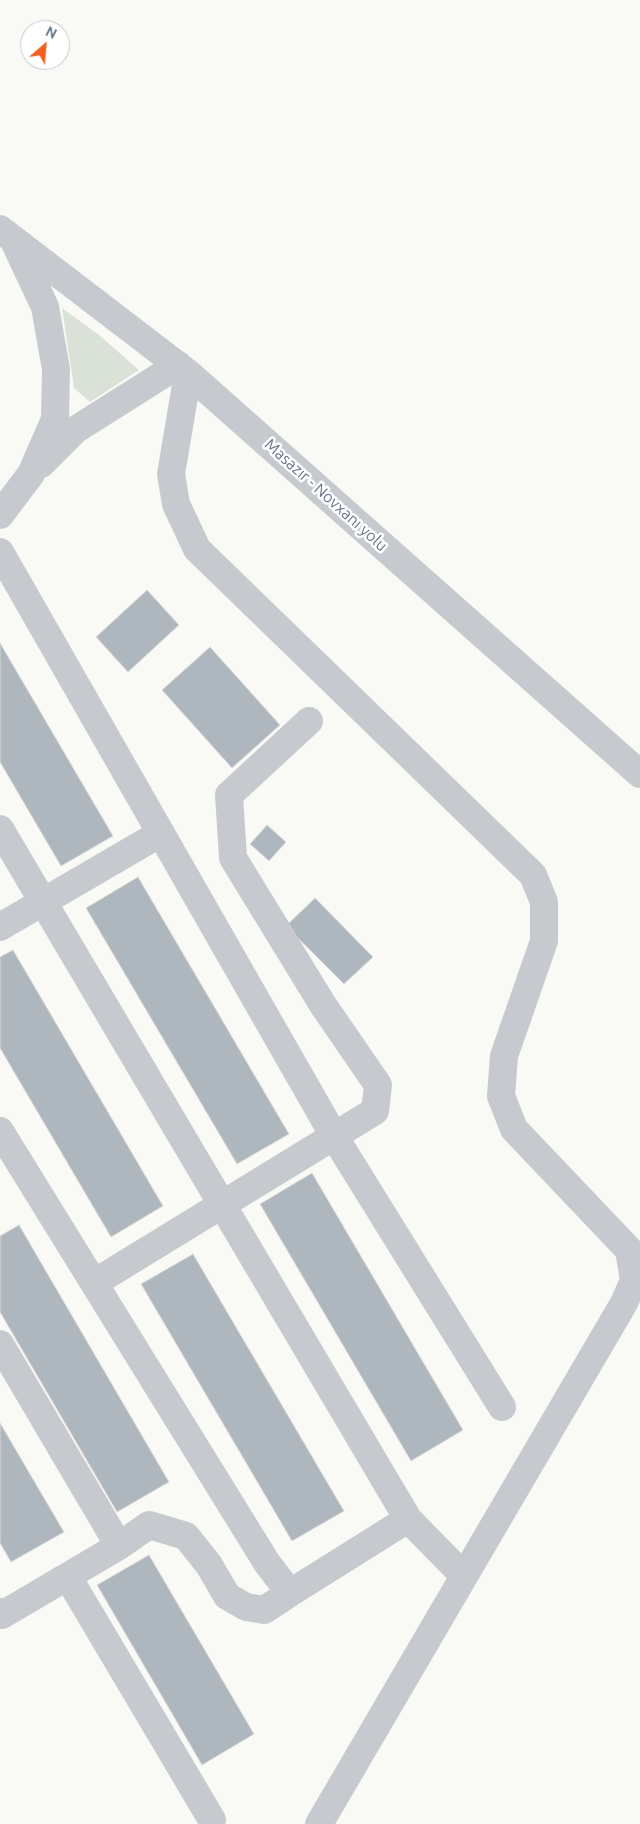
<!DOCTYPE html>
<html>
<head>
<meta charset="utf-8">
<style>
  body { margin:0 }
  #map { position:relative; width:640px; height:1824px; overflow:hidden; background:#f9f9f6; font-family:Ubuntu,sans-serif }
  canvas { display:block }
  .north { position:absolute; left:20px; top:20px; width:50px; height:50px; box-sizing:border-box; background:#fff; border:1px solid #c1c9d0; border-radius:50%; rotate:27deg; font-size:14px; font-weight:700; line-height:20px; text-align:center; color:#65778a }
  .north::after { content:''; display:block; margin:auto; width:18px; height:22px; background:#f15e1e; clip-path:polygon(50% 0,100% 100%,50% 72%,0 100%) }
</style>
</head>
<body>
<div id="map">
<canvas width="640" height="1824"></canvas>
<div class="north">N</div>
</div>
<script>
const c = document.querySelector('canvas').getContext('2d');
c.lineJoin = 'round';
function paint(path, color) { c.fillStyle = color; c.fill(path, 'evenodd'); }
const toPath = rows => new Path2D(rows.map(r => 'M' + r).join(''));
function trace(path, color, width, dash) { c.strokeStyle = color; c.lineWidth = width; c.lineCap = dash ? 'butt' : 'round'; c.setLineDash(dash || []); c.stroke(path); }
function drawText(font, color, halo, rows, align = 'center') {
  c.font = font + ' Ubuntu,sans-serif'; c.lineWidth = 5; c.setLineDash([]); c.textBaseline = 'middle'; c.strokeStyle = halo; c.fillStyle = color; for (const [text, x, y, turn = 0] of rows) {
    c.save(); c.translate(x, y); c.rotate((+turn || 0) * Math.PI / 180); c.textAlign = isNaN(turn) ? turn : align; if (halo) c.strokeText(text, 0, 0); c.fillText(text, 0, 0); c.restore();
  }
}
const green = toPath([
  [62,308,99,335,139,370,90,402,74,388]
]);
const building = toPath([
  [147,590,179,625,128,672,96,637,147,590],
  [0,643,113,836,61,866,0,762,0,643],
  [210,647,280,725,232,768,162,690,210,647],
  [267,825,286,842,269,861,250,844,267,825],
  [138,877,289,1134,237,1164,86,908,138,877],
  [315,898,373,957,344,984,286,926,315,898],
  [13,950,163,1206,111,1237,0,1048,0,957,13,950],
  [312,1173,463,1430,411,1461,260,1204,312,1173],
  [19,1225,169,1482,117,1512,0,1312,0,1236,19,1225],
  [193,1254,344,1511,292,1541,141,1284,193,1254],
  [0,1423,64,1532,11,1562,0,1543,0,1423],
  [149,1555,254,1734,202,1765,97,1585,149,1555]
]);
const minor = toPath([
  [0,229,188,373,640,774],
  [188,373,171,474,176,504,197,549,533,875,544,902,544,941,504,1056,501,1096,514,1129,629,1250,634,1280,624,1303,319,1824],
  [41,464,75,430,178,365],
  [0,515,31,474,55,419,56,369,45,307,15,243],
  [0,552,334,1136,502,1407],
  [0,829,408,1519],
  [0,927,161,833],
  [0,1131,267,1563,290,1593,408,1519,464,1576],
  [94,1283,375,1111,378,1085,323,1005,233,858,229,795,309,721],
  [0,1344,119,1546,149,1525,186,1536,209,1565,227,1596,246,1607,264,1610,290,1593],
  [68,1577,212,1820],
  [0,1612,2,1615,119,1546]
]);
const streetNames = [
  ["Masazır - Novxanı yolu",326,495,42]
];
paint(green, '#dae1d7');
paint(building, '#afb7be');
trace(building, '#dbdbd8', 1);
trace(minor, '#c6cacf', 28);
drawText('16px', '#65778a', '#fff', streetNames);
</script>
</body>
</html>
